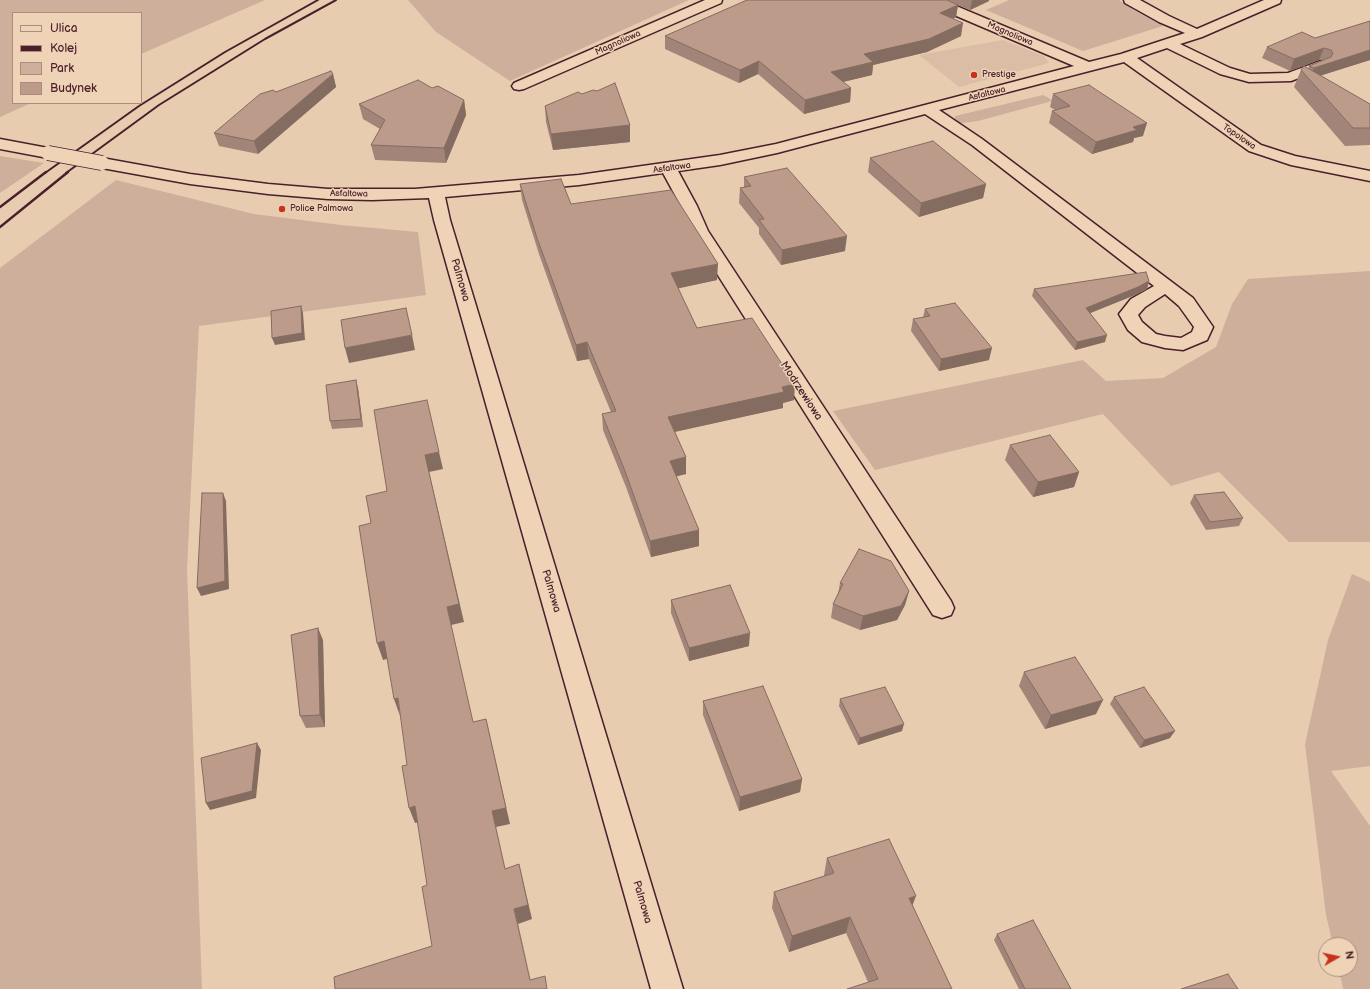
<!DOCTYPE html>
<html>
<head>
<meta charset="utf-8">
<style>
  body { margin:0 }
  #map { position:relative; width:1370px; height:989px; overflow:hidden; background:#e8ccb0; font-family:"Balsamiq Sans",sans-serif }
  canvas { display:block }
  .legend { position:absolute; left:12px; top:12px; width:130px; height:92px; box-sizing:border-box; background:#efd3b6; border:1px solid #ad8b7e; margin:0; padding:5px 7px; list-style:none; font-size:12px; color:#4a1f2b }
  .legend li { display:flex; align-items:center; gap:8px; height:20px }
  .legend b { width:20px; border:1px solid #ad8b7e }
  .north { position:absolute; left:1318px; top:937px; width:40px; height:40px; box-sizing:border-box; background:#efd3b6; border:1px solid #ad8b7e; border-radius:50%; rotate:81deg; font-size:11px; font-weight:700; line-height:16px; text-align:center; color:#4a1f2b }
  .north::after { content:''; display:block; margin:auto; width:14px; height:18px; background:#c8321e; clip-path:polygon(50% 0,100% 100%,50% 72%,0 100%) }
</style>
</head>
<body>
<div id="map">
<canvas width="1370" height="989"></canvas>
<ul class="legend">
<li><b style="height:5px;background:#efd3b6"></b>Ulica</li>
<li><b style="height:5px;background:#4a1f2b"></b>Kolej</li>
<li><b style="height:11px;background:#ceaf9b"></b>Park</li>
<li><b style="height:11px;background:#bc9b8b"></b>Budynek</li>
</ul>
<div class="north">N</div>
</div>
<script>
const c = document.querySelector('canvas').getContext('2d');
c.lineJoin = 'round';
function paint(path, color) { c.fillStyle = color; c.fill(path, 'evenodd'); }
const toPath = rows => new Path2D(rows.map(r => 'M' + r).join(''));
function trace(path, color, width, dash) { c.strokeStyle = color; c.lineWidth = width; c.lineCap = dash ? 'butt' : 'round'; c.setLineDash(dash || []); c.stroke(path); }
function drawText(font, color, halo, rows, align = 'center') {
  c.font = font + ' "Balsamiq Sans",sans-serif'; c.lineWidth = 3; c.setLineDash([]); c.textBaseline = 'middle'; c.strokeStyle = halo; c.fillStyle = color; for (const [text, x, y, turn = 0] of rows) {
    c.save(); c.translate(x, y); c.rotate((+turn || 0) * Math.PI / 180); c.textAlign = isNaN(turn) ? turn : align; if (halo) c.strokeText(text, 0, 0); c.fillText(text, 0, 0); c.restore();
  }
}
const built = toPath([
  [1003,40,1044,56,1049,63,959,87,919,55]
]);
const green = toPath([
  [0,0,265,0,141,54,141,13,13,13,13,103,31,103,0,117],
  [408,0,689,0,510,81,436,32],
  [1009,0,1119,0,1135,11,1163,26,1083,51,986,10],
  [1043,95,1049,98,1052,101,978,121,963,123,959,123,955,119,955,116],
  [0,156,44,163,0,193],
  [116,180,254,214,341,225,418,232,426,295,199,326,187,569,202,989,0,989,0,268],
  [1370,271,1370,542,1289,542,1219,472,1171,486,1103,414,875,470,833,411,1083,360,1106,381,1163,378,1216,347,1232,304,1248,279],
  [1352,574,1370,582,1370,766,1331,771,1370,826,1370,989,1343,989,1339,969,1350,969,1350,945,1333,945,1326,915,1305,744,1328,640]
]);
const minor = toPath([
  [705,0,722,0,721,3,524,89,519,90,514,89,512,86,514,83,705,0],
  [925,0,942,0,1089,62,1121,54,1185,33,1159,22,1125,3,1124,0,1140,0,1169,16,1197,29,1264,0,1281,0,1280,3,1202,37,1180,44,1230,68,1250,74,1288,73,1320,61,1325,62,1327,65,1325,68,1291,81,1249,82,1220,74,1167,48,1137,58,1261,145,1295,156,1370,171,1370,181,1291,165,1249,151,1124,62,939,110,982,139,1193,298,1213,327,1207,340,1183,350,1165,348,1142,342,1128,330,1119,314,1131,299,1154,286,972,145,925,114,777,153,720,165,678,171,697,206,708,231,951,601,954,608,951,615,942,618,933,615,690,231,681,206,663,173,579,185,445,197,450,220,683,989,651,989,434,220,429,198,372,200,328,199,268,194,190,184,102,168,96,166,94,163,96,160,102,158,190,174,268,184,328,189,415,189,579,175,720,155,776,144,1074,66,926,3,925,0],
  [1165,294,1179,306,1194,327,1192,332,1181,338,1165,336,1156,334,1142,322,1138,315,1145,307,1165,294],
  [0,139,48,148,54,150,56,153,54,156,48,158,0,149,0,139]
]);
const railFar1 = toPath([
  [45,173,139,106,225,52,318,0],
  [66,173,159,105,265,39,336,0]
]);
const rail = toPath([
  [0,207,46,172],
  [0,227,68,172]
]);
const minorBridge = toPath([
  [48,153,102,163]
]);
const wall = toPath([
  [747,0,989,0,989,1,970,10,958,5,956,17,953,19,961,36,927,52,873,65,872,75,843,82,851,88,850,102,804,114,758,74,739,83,665,49,665,36],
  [1370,21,1370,60,1320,76,1370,104,1370,145,1345,146,1294,87,1301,70,1308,69,1309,66,1323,60,1319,60,1290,71,1262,58,1267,47,1315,38],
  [333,74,336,87,258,154,219,146,214,133,276,92],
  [432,88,464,100,466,115,446,163,375,160,371,145,380,129,363,119,359,104],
  [1053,94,1143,136,1134,138,1133,142,1092,154,1049,123,1052,111,1055,110,1050,107],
  [545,106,630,125,630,142,553,150,546,122],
  [870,158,986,184,983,198,919,217,868,172],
  [744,177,845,251,781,265,759,234,759,228,739,203,740,188,744,187],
  [520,184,571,204,717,280,678,288,697,328,794,400,783,403,783,408,675,432,686,457,686,474,676,476,699,546,651,557,626,487,603,430,602,414,611,412,589,359,577,361,539,254,522,200],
  [1149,281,1147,289,1135,295,1090,313,1105,342,1075,350,1032,296,1034,289],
  [925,309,989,360,939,371,911,331,913,319,923,317],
  [358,388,363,427,332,429,330,421],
  [1010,445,1079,472,1074,487,1033,497,1005,460],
  [1194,495,1243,518,1239,526,1206,530,1190,503],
  [840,583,909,591,905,605,897,620,860,630,831,618,833,604,838,594],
  [671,600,749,646,689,661,671,613],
  [323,640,325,727,306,728,300,716],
  [1024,672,1096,714,1045,729,1019,686],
  [1114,697,1170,738,1140,748,1110,704],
  [840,699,902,731,858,745,839,706],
  [703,701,802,779,800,792,739,811,703,715],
  [827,858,912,905,952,989,868,982,846,933,789,952,772,908,774,892,824,876,824,875],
  [997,934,1071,989,1019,989,994,940]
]);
const shadedWall = toPath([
  [972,0,989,0,989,1,970,10],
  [958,5,956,17,938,26,940,13],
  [963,23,961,36,927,52,873,65,872,75,830,85,831,72,864,54],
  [1324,48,1319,60,1290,71,1294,59],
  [1370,50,1370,60,1309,79,1314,68],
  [759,61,758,74,739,83,740,70],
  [333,74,336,87,258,154,254,141],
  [851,88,850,102,804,114,805,100],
  [464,100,466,115,446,163,444,148],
  [1147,123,1143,136,1134,138,1133,142,1092,154,1096,142,1133,127],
  [630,125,630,142,553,150,551,134],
  [986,184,983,198,919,217,921,203],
  [847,236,845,251,781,265,782,250],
  [718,264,717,280,671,290,671,273],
  [1149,281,1147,289,1135,295,1083,316,1086,308],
  [301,306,303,313,305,340,275,345,272,338],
  [412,335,415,350,349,363,345,348],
  [1107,335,1105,342,1075,350,1077,342],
  [587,342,589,359,577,361,576,345],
  [992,348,989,360,939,371,941,359],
  [356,380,358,388,363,427,361,419],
  [795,384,794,400,783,403,783,408,669,433,668,417],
  [439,452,443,469,429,472,464,622,451,625,477,738,447,607,425,455],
  [686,457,686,474,670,478,670,461],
  [1079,472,1074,487,1033,497,1038,482],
  [223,493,226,501,229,589,201,596,197,588],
  [699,530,699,546,651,557,650,541],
  [909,591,905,605,897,620,860,630,863,616],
  [318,628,323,640,325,727,320,715],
  [750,633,749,646,689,661,689,648],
  [384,641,390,658,383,660,377,643],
  [398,698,400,716,394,699],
  [1103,700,1096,714,1045,729,1051,715],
  [486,719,510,824,496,827,509,883,492,811],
  [904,724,902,731,858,745,860,738],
  [1175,731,1170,738,1140,748,1144,740],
  [257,743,261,750,256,798,210,810,206,803],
  [802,779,800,792,739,811,740,797],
  [415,806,420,822,415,823,409,808],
  [519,864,532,919,518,924,533,989,514,909],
  [916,896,910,912,909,898],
  [850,917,846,933,789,952,792,936]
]);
const building = toPath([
  [747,0,947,0,958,5,940,13,963,23,929,39,864,54,873,62,831,72,851,88,805,100,759,61,740,70,665,36,747,0],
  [1370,21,1370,50,1314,68,1309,66,1331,57,1333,53,1331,50,1324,48,1294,59,1267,47,1302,32,1315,38,1370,21],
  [1304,66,1370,104,1370,128,1353,128,1301,70,1304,66],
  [331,71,333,74,254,141,214,133,260,94,273,90,276,92,331,71],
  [418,80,432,88,438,86,464,100,444,148,371,145,385,120,359,104,418,80],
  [615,83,630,125,551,134,545,106,578,92,582,94,593,90,597,91,615,83],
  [1089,85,1147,123,1133,127,1137,130,1096,142,1052,111,1070,106,1053,94,1089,85],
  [933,141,986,184,921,203,870,158,933,141],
  [787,168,847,236,782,250,759,220,764,219,740,188,751,186,744,177,787,168],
  [561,179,571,204,671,190,718,264,671,273,697,328,752,318,795,384,782,387,784,392,668,417,686,457,670,461,699,530,650,541,625,471,602,414,616,411,587,342,576,345,537,238,520,184,561,179],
  [1146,272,1149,281,1138,287,1086,308,1107,335,1077,342,1034,289,1146,272],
  [955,303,992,348,941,359,913,319,930,316,925,309,955,303],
  [301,306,302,333,272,338,271,311,301,306],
  [406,308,412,335,345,348,341,320,406,308],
  [356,380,361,419,330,421,326,385,356,380],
  [427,400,439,452,425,455,459,604,447,607,473,722,486,719,506,808,492,811,505,869,519,864,528,905,514,909,530,980,545,976,547,989,335,989,334,977,432,946,422,887,427,885,415,806,409,808,402,766,407,765,398,698,394,699,384,641,377,643,359,526,371,523,366,496,387,491,374,410,427,400],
  [1050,435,1079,472,1038,482,1010,445,1050,435],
  [1224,492,1243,518,1210,522,1194,495,1224,492],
  [202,493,223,493,225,581,197,588,202,493],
  [859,549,891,561,909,591,901,606,863,616,833,604,843,584,840,583,859,549],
  [730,585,750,633,689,648,671,600,730,585],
  [318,628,320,715,300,716,291,635,318,628],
  [1075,657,1103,700,1051,715,1024,672,1075,657],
  [763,686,802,779,740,797,703,701,763,686],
  [885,687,904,724,860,738,840,699,885,687],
  [1144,687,1175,731,1144,740,1114,697,1144,687],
  [257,743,252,791,206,803,201,758,257,743],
  [889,839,916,896,909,898,952,989,847,989,878,979,850,917,792,936,774,892,834,873,827,858,889,839],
  [1033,920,1071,989,1025,989,997,934,1033,920],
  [1228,974,1238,989,1181,989,1228,974]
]);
const markers = [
  [974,75,4,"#c8321e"],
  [282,209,4,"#c8321e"]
];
const farStreetnames = [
  ["Magnoliowa",1010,34,23],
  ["Magnoliowa",618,43,-24],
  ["Asfaltowa",987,94,-14],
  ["Topolowa",1239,137,34],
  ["Asfaltowa",672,168,-8],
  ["Asfaltowa",349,194,1]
];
const farPoinames = [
  ["Prestige",982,75],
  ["Police Palmowa",290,209]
];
const streetNames = [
  ["Palmowa",460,280,74],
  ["Modrzewiowa",801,391,57],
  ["Palmowa",551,591,74],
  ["Palmowa",642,902,74]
];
paint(built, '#dbbda5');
paint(green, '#ceaf9b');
trace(minor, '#4a1f2b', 3);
paint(minor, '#efd3b6');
trace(railFar1, '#4a1f2b', 2);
trace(rail, '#4a1f2b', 2.5);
trace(minorBridge, '#4a1f2b', 16, []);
trace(minorBridge, '#efd3b6', 14);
paint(wall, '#a28578');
paint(shadedWall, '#846c61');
paint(building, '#bc9b8b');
trace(building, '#846c61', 1);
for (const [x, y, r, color] of markers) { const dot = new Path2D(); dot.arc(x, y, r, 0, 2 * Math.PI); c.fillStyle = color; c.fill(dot); trace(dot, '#efd3b6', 1.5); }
drawText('9px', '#4a1f2b', '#efd3b6', farStreetnames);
drawText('9px', '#4a1f2b', '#efd3b6', farPoinames, 'left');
drawText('11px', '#4a1f2b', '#efd3b6', streetNames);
</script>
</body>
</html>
